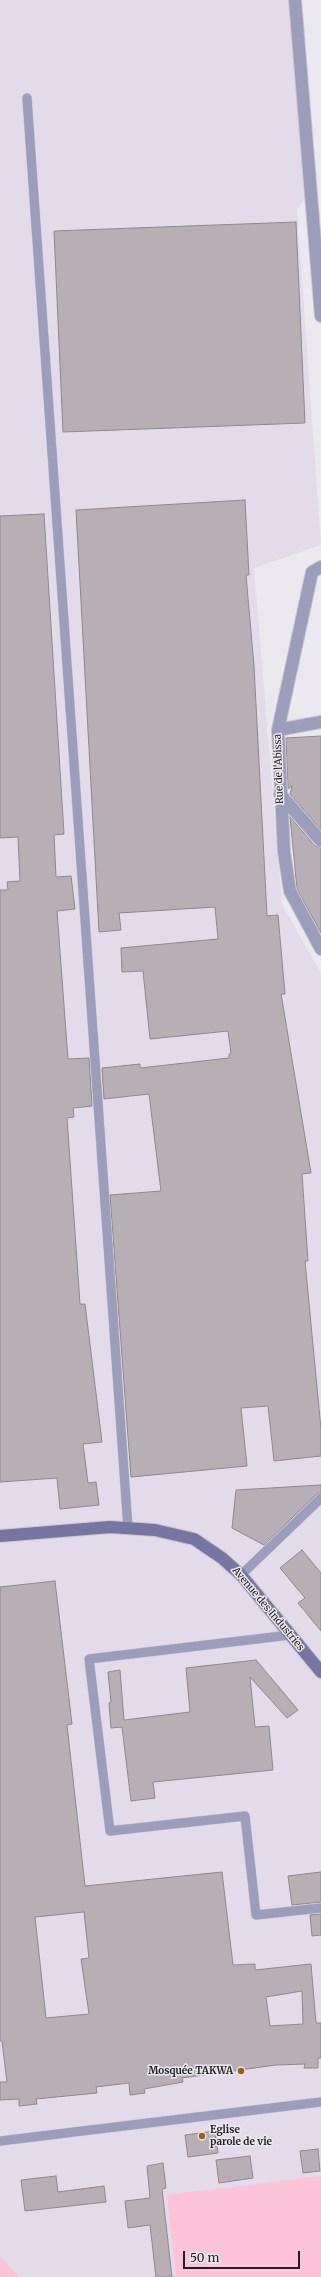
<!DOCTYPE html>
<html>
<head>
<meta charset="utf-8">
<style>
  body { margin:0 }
  #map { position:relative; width:321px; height:2277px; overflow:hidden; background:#ece8f0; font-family:Merriweather,serif }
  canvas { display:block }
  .scale { position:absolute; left:183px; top:2251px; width:117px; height:18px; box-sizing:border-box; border:2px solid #211f22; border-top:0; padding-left:5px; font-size:12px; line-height:14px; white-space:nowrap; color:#211f22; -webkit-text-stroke:3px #ece8f0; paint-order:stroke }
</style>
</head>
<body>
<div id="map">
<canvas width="321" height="2277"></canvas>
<div class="scale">50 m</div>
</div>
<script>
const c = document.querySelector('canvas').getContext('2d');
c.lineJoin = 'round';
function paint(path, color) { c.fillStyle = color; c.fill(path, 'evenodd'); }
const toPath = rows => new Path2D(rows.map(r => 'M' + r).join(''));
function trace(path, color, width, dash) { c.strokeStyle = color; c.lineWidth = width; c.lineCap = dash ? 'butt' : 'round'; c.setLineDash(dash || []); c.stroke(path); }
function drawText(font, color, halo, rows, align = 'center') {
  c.font = font + ' Merriweather,serif'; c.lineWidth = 3; c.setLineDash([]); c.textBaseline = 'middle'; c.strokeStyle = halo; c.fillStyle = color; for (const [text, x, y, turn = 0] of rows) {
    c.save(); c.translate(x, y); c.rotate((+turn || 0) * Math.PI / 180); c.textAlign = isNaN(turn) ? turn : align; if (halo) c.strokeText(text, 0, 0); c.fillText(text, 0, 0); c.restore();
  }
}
const built = toPath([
  [0,0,288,0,298,62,306,197,297,210,321,545,254,568,282,905,321,973,321,2277,0,2277]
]);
const green = toPath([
  [321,2176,321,2277,176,2277,167,2195],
  [0,2256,19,2277,0,2277]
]);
const building = toPath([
  [296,222,305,423,63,432,54,231,296,222],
  [245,500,249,575,246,575,254,666,267,916,278,915,285,994,281,994,311,1173,302,1174,308,1261,305,1261,321,1429,321,1456,274,1461,268,1406,241,1408,247,1466,131,1477,110,1195,161,1191,149,1094,104,1099,102,1068,140,1064,140,1068,229,1058,229,1054,231,1053,228,1031,150,1039,143,971,122,972,121,948,218,939,215,907,119,913,121,930,99,932,76,510,245,500],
  [44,514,64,834,54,835,56,877,71,876,75,909,57,911,68,1059,89,1058,92,1106,73,1108,74,1117,67,1118,80,1304,85,1304,102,1442,83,1444,88,1483,96,1482,99,1505,60,1509,57,1478,0,1482,0,890,8,890,7,882,20,881,18,837,0,838,0,516,44,514],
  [321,736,321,830,290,794,292,786,288,789,286,738,321,736],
  [290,817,315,846,321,848,321,933,297,889,290,817],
  [321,1485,321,1492,317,1494,264,1545,232,1528,236,1490,321,1485],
  [302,1550,321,1573,321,1631,298,1603,305,1598,280,1568,302,1550],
  [55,1581,72,1724,67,1725,85,1886,222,1872,233,1965,255,1964,255,1970,311,1964,316,2023,321,2023,321,2058,318,2058,318,2068,304,2068,305,2064,276,2065,182,2078,183,2082,144,2089,145,2093,130,2095,129,2083,96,2087,97,2093,36,2099,37,2104,19,2106,19,2099,0,2100,0,2082,7,2082,2,2041,0,2041,0,1587,55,1581],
  [84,1912,89,1958,81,1959,89,2014,46,2018,35,1917,84,1912],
  [302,1991,303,2024,270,2026,266,1997,302,1991],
  [256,1660,298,1710,287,1718,250,1677,255,1727,269,1726,273,1770,153,1782,155,1798,131,1801,122,1727,111,1728,109,1703,111,1702,108,1672,120,1670,124,1720,190,1712,186,1668,256,1660],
  [321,1872,321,1902,292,1905,288,1876,321,1872],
  [321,1914,321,1935,312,1936,310,1915,321,1914],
  [215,2131,218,2153,188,2157,185,2135,215,2131],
  [318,2149,320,2171,303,2173,300,2151,318,2149],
  [250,2156,253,2178,219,2183,216,2160,250,2156],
  [163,2163,166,2188,162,2189,172,2277,156,2277,150,2225,128,2228,125,2201,150,2198,147,2166,163,2163],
  [56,2176,58,2192,104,2186,106,2202,25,2211,21,2180,56,2176]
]);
const lane = toPath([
  [27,98,128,1528],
  [241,1575,321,1498],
  [290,1635,89,1659,110,1831,245,1816,256,1915,321,1908],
  [0,2141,321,2102]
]);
const street = toPath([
  [295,0,321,316],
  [321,567,312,572,278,730,284,852,290,891,321,949],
  [278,730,321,722],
  [280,794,321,841]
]);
const secondary = toPath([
  [0,1536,110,1527,155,1530,194,1539,222,1558,241,1575,321,1672]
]);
const markers = [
  [241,2071,4,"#985f1b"],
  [202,2136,4,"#985f1b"]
];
const streetNames = [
  ["Rue de l'Abissa",279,769,-92],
  ["Avenue des Industries",268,1609,50]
];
const poiNames = [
  ["Mosquée TAKWA",233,2071],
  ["Eglise",210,2130,"left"],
  ["parole de vie",210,2142,"left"]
];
paint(built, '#e3dbea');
paint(green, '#fdc3d8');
paint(building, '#b7afb5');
trace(building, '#8f888e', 1);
trace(lane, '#c7c4cb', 10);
trace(street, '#c7c4cb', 14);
trace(secondary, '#c7c4cb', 14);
trace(lane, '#9c9cbb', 9);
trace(street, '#9c9cbb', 12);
trace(secondary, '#7775a3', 12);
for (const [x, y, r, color] of markers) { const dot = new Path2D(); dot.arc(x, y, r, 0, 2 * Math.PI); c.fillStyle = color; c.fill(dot); trace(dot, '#ece8f0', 1.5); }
drawText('10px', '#211f22', '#ece8f0', streetNames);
drawText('bold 10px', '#211f22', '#ece8f0', poiNames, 'right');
</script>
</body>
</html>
